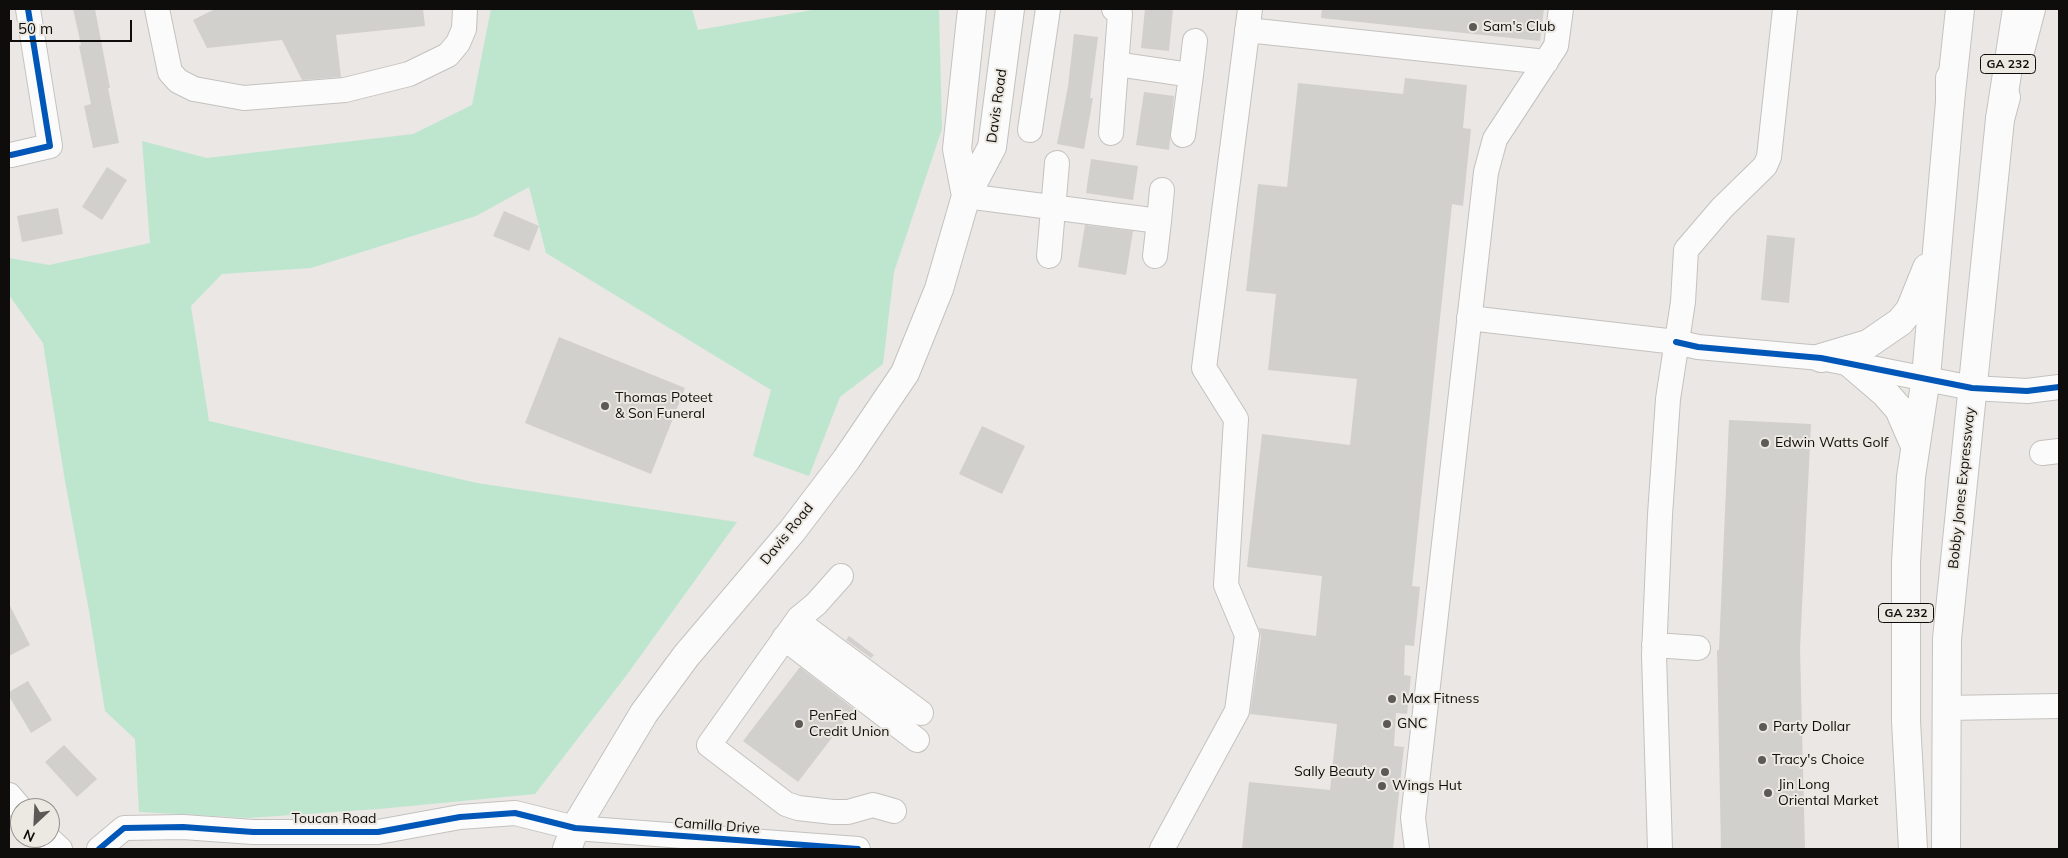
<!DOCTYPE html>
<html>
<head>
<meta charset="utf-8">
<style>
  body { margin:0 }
  #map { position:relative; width:2068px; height:858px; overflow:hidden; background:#eae7e4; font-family:Mulish,sans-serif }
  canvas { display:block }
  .frame { position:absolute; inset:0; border:10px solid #0f0d0b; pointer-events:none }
  .north { position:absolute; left:10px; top:798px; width:50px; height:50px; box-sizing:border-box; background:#ece8e2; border:1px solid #94908c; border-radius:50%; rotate:205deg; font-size:14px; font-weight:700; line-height:20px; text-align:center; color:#0f0d0b }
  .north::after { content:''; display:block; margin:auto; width:18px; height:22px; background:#5c5957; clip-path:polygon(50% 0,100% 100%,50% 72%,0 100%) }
  .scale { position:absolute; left:10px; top:20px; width:122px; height:22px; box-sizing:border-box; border:2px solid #0f0d0b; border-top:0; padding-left:6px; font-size:15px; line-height:18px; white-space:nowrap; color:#0f0d0b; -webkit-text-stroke:4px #ece8e2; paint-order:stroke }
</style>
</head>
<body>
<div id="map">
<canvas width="2068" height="858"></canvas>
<div class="frame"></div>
<div class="north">N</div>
<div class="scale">50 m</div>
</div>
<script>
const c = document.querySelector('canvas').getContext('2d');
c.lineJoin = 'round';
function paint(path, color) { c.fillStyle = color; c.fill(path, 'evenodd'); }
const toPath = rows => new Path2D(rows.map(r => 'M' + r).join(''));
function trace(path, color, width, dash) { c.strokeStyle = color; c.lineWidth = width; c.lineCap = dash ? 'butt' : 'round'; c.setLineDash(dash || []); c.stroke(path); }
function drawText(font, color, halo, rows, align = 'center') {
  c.font = font + ' Mulish,sans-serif'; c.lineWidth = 4; c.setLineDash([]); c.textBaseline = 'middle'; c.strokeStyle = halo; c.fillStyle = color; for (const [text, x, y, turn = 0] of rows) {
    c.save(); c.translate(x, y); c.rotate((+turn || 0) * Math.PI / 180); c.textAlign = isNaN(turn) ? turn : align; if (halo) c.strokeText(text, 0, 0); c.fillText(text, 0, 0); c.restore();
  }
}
const green = toPath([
  [491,9,692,9,698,30,818,9,939,10,942,129,894,272,883,364,840,397,809,476,753,456,771,390,546,253,529,187,476,216,311,268,222,274,191,306,209,421,477,483,737,522,626,676,535,794,379,809,248,818,139,812,135,739,105,711,89,611,65,481,43,343,9,295,9,258,49,265,150,243,142,141,207,158,413,134,472,105]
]);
const building = toPath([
  [73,9,95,9,110,88,108,88,119,143,93,148,84,106,91,104,79,46,81,45],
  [215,9,423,9,425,26,336,35,341,77,302,80,282,40,207,48,193,20],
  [1145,9,1173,9,1169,51,1141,48],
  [1322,9,1544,9,1540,41,1321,18],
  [1074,34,1098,37,1090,98,1093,98,1084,149,1057,144,1068,86],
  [1405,78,1467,85,1463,128,1471,129,1463,206,1452,204,1412,586,1420,587,1414,646,1405,645,1404,675,1411,676,1407,714,1396,713,1394,746,1404,747,1393,849,1242,849,1249,782,1330,790,1337,724,1250,714,1261,637,1259,628,1316,636,1322,576,1247,567,1262,434,1350,445,1357,379,1268,370,1276,294,1246,291,1258,184,1287,187,1298,83,1403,94],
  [1144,92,1174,96,1169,150,1136,145],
  [1091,159,1138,166,1133,200,1086,193],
  [107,167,127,180,102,220,82,207],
  [58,208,63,234,22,242,17,216],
  [504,211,539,226,529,251,493,236],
  [1085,225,1133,231,1126,275,1078,267],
  [1767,235,1795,238,1789,303,1761,300],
  [559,337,685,388,651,474,525,423],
  [1729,420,1811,424,1800,648,1805,849,1721,849,1717,650,1719,650],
  [982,426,1025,446,1002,494,959,474],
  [9,604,30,645,9,656],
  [849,636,874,655,871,658,846,640],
  [800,667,854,709,798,782,743,741],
  [28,681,52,720,31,733,9,696,9,692],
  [64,745,97,779,77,797,45,762]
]);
const minor = toPath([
  [157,9,170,72,178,81,194,89,244,98,345,90,409,74,448,55,458,43,464,29,465,9],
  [1247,30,1546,62],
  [1116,64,1191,75,1183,135],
  [1191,75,1195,41],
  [1030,130,1048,9],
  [1111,133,1120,14,1114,9],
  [11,155,50,146,28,9],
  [966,196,1159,221,1155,256],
  [1159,221,1162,190],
  [1049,256,1057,163],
  [1469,318,1676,342,1698,347,1821,358,1972,388,2027,391,2059,387],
  [2042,453,2059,451],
  [841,576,816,604,799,618,709,745,786,804,798,808,833,812,848,812,873,805,894,811],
  [797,621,921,713],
  [784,638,917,740],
  [1654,645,1698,648],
  [1946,708,2059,706],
  [9,795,20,808],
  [48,838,60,849],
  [99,849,124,828,183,827,253,832,378,832,460,817,515,813,575,828,858,849],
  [1162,849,1237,711,1247,635,1226,585,1236,419,1204,368,1250,9],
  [1417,849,1413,818,1486,172,1495,139,1556,46,1561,9],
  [1660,849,1654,655,1660,515,1668,399,1683,302,1686,250,1722,208,1765,166,1769,157,1785,9]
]);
const major = toPath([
  [2020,51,2031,9],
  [966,196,957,149,972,9],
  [1821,358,1868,344,1900,322,1910,310,1927,268],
  [1850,363,1885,393,1899,409,1915,446],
  [567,849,575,828,644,713,686,656,792,531,846,460,905,373,939,289,966,196,992,147,1010,9],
  [1913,849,1906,721,1906,562,1911,477,1926,377,1950,102,1950,78],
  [1946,849,1947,639,2000,119,2006,97]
]);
const highway = toPath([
  [1950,102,1960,9],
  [2000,119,2017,9]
]);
const cycleway = toPath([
  [11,155,50,146,28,9],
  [1676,342,1698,347,1821,358,1972,388,2027,391,2059,387],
  [99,849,124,828,183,827,253,832,378,832,460,817,515,813,575,828,858,849]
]);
const markers = [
  [1473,27,5,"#5c5957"],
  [605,406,5,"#5c5957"],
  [1765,443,5,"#5c5957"],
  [1392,699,5,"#5c5957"],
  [799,724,5,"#5c5957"],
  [1387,724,5,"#5c5957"],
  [1763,727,5,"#5c5957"],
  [1762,760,5,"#5c5957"],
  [1385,772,5,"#5c5957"],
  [1382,786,5,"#5c5957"],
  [1768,793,5,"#5c5957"]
];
const shields = [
  [2008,64,55],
  [1906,613,55]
];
const shieldNames = [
  ["GA 232",2008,64],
  ["GA 232",1906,613]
];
const poiNames = [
  ["Sam's Club",1483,27],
  ["Thomas Poteet",615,398],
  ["& Son Funeral",615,414],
  ["Edwin Watts Golf",1775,443],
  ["Max Fitness",1402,699],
  ["PenFed",809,716],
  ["Credit Union",809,732],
  ["GNC",1397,724],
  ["Party Dollar",1773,727],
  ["Tracy's Choice",1772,760],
  ["Sally Beauty",1375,772,"right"],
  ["Jin Long",1778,785],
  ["Oriental Market",1778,801],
  ["Wings Hut",1392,786]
];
const streetNames = [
  ["Davis Road",997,106,-82],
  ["Bobby Jones Expressway",1962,488,-84],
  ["Davis Road",787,534,-51],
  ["Toucan Road",334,819],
  ["Camilla Drive",717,826,4]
];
paint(green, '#bee6cf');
paint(building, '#d2d0cd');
trace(minor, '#c4c2bf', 26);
trace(major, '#c4c2bf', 30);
trace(highway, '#c4c2bf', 30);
trace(minor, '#fcfbfb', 24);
trace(major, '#fcfbfb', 28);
trace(highway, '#fcfbfb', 28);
trace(cycleway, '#0057b8', 6);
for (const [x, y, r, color] of markers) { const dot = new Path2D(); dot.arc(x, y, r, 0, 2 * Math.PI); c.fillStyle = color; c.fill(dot); trace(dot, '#ece8e2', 2); }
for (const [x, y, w] of shields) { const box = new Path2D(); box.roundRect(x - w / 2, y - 9.5, w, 19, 4); c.fillStyle = '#ece8e2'; c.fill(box); trace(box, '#0f0d0b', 1); }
drawText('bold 12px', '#0f0d0b', null, shieldNames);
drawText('14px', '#0f0d0b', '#ece8e2', poiNames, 'left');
drawText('14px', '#0f0d0b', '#ece8e2', streetNames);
</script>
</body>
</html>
